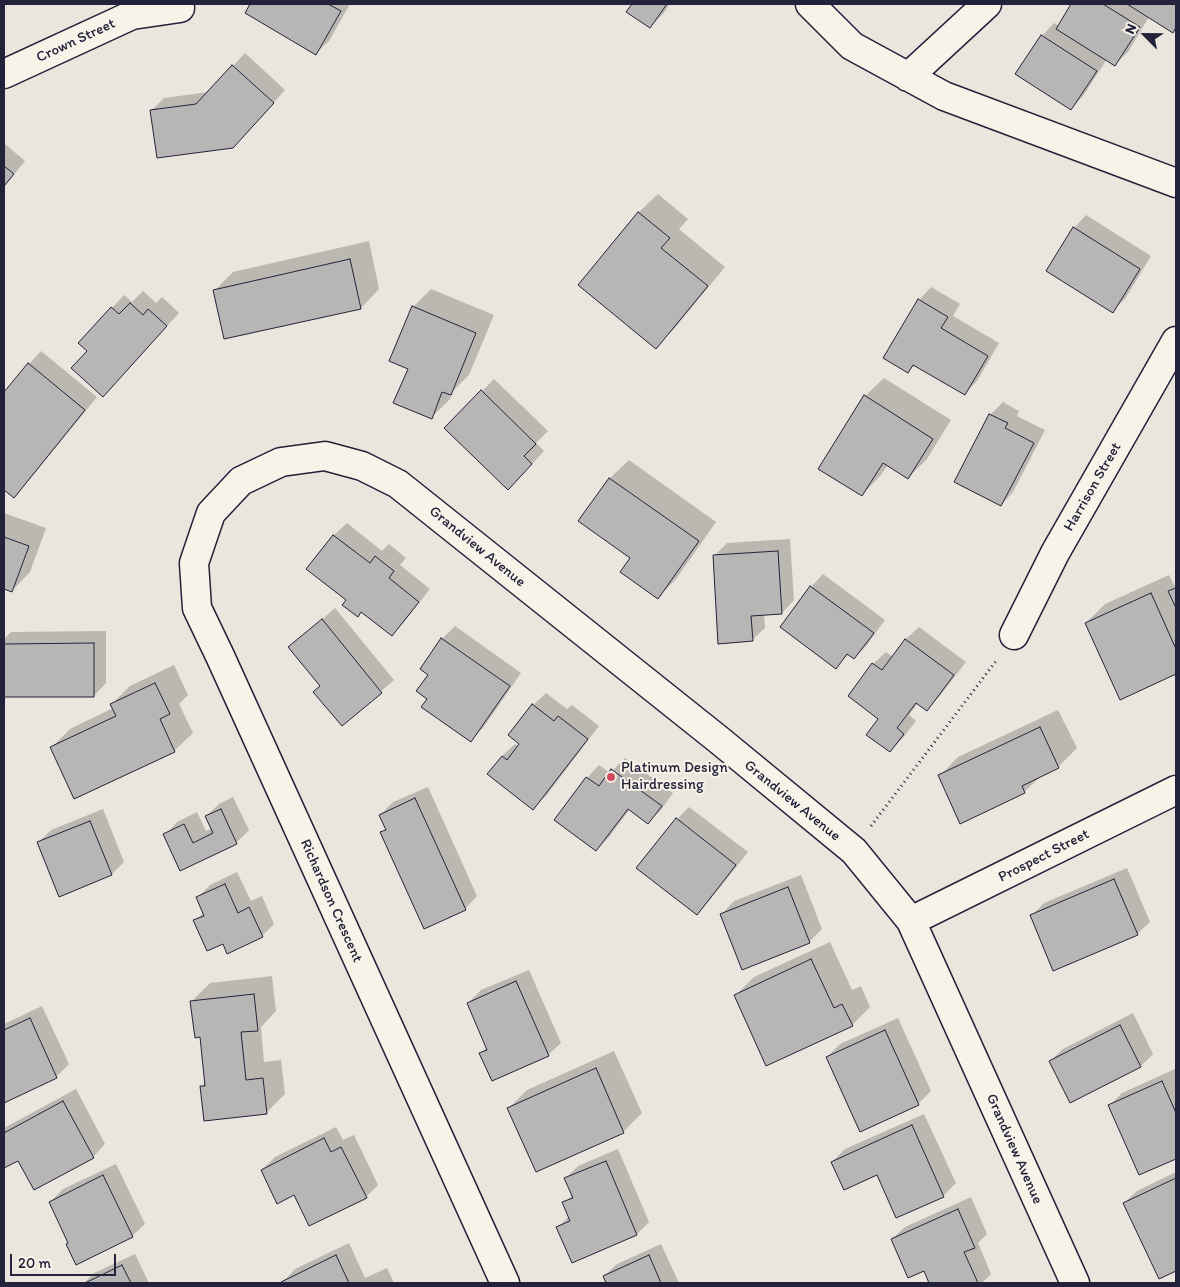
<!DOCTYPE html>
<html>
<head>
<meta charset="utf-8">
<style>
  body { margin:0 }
  #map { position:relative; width:1180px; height:1287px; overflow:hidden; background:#eae6de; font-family:Itim,sans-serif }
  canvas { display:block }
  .frame { position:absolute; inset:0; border:5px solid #22223b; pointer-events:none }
  .north { position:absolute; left:1120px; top:10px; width:50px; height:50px; -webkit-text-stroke:4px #f7f3e8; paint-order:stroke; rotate:293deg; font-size:14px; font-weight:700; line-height:20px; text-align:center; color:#22223b }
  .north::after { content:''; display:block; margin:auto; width:18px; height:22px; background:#22223b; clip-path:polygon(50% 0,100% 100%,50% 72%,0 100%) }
  .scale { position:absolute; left:10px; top:1254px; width:106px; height:22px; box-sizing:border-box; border:2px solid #22223b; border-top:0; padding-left:6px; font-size:15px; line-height:18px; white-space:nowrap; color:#22223b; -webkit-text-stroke:4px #f7f3e8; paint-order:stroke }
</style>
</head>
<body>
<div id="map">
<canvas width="1180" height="1287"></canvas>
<div class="frame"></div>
<div class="north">N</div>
<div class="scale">20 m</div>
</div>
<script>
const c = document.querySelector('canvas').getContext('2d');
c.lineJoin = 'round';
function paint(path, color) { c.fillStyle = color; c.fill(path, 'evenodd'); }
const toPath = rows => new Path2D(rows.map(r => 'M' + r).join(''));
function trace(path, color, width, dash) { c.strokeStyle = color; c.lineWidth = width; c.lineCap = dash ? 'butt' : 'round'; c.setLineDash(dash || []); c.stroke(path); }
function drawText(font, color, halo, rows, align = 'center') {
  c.font = font + ' Itim,sans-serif'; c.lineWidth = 4; c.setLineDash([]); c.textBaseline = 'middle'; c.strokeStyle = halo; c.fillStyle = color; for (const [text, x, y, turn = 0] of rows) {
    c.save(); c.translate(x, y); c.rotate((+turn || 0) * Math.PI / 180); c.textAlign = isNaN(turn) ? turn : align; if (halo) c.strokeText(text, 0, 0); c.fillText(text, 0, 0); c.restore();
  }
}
const shadow = toPath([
  [251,4,350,4,329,41,316,53,246,12],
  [634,4,670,4,663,14,650,27,628,12],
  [1073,4,1176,4,1176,28,1172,31,1149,17,1128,52,1115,64,1107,59,1083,96,1071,109,1042,36,1054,23,1059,26],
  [245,53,285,90,246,134,152,110,164,98,209,92],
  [4,143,25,161,4,187],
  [658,194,688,219,679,229,725,267,674,329,655,347,580,285,639,212],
  [1086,215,1151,256,1125,299,1112,311,1074,228],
  [369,241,379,289,361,308,215,290,233,272],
  [931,287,960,304,953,316,999,343,977,381,964,394,915,365,908,371,919,300],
  [431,289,494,315,469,375,453,391,450,399,431,418,409,368,413,307],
  [143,291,156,303,162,297,179,313,115,383,80,343,124,295,132,302],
  [41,351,97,397,26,484,14,496,4,489,4,394,29,364],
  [884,378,951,420,927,459,908,478,888,465,880,476,862,495,865,396],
  [494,379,548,431,536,443,544,451,521,476,446,428],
  [1003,402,1019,411,1017,416,1045,430,1013,492,1001,505,956,481,990,415],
  [629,460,716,522,676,579,658,598,632,558,580,521,610,478],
  [4,513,46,528,30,572,12,591,4,588],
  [347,523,382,551,389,544,406,558,400,565,430,589,404,622,392,634,308,568,334,535],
  [790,539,794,600,782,613,764,614,765,628,752,640,714,556,727,543],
  [823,574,885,620,867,645,854,658,849,654,835,667,811,587],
  [1169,575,1175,587,1176,585,1176,673,1120,698,1086,623,1105,604],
  [335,608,394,680,342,725,321,685,290,648],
  [455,626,521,673,483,728,471,740,428,698,430,675,422,669,442,639],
  [919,627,966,662,939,697,927,709,918,703,909,715,916,721,903,738,890,751,880,719,873,664,886,652,893,657,906,639],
  [106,631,106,683,94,696,4,696,4,639,11,632],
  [174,665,188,695,179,704,193,733,174,751,52,747,70,729,113,708,111,705,130,686],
  [546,693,567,709,572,705,599,726,546,796,533,808,489,774,502,756,515,744,519,747,533,705],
  [1058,710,1077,748,1058,767,1042,775,1024,792,940,776,958,757],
  [625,758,673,793,661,810,648,822,630,809,609,837,596,850,587,778,599,765,610,773],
  [428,787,477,896,465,909,382,833,386,828,380,815,393,802],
  [233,797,249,830,236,843,181,869,165,835,177,822,197,812,206,831,212,828,206,816,219,804],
  [689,807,748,852,709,901,697,914,677,819],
  [103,809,124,862,112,874,60,896,38,843,51,830],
  [1127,868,1150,922,1137,934,1031,916,1044,903],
  [237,872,251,901,262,896,274,924,262,936,223,942,195,921,204,912,197,898,210,885],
  [801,875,822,929,809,942,722,914,734,901],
  [830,942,852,990,861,986,870,1007,852,1025,736,995,754,977],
  [529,970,561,1043,548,1055,481,1053,487,1047,468,1003,481,990],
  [272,976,276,1011,261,1027,264,1062,281,1060,285,1094,266,1113,201,1087,206,1082,201,1036,192,1001,210,983],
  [42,1006,69,1064,56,1077,4,1101,4,1024],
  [1133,1013,1153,1054,1141,1066,1070,1102,1050,1061,1063,1049],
  [898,1018,931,1091,918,1104,860,1130,827,1057,840,1044],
  [614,1051,642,1113,623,1132,509,1108,527,1090],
  [1175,1069,1176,1073,1176,1157,1140,1174,1110,1105,1122,1093],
  [76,1089,105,1144,93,1157,18,1159,4,1167,4,1128],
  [924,1114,956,1183,943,1196,878,1174,832,1162,845,1149],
  [336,1127,343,1140,354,1135,378,1185,366,1197,295,1193,262,1170,275,1157],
  [618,1149,649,1222,637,1234,573,1262,558,1227,569,1216,564,1203,573,1194,566,1178,578,1166],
  [116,1164,145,1224,132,1236,70,1242,50,1202,63,1189],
  [1176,1172,1176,1270,1159,1278,1124,1203,1137,1191],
  [971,1197,987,1234,978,1243,991,1274,982,1283,931,1283,924,1270,892,1239,905,1227],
  [349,1243,365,1278,387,1268,394,1283,284,1283,283,1282,295,1269],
  [661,1244,679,1283,607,1283,604,1276,617,1264],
  [135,1254,149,1283,84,1283,94,1273]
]);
const building = toPath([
  [250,4,328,4,341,11,316,55,245,13,250,4],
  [632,4,667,4,650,28,626,12,632,4],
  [1071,4,1103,4,1140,27,1115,66,1056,29,1071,4],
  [1127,4,1176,4,1176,27,1173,33,1127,4],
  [1041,35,1097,71,1071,110,1015,74,1041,35],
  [232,65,274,103,233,148,157,158,150,110,196,104,232,65],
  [4,166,14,174,4,186,4,166],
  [638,212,670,238,661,248,708,286,656,349,578,285,638,212],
  [1073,227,1140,269,1113,313,1046,271,1073,227],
  [350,259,361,309,224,339,213,290,350,259],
  [918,299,948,317,941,328,988,356,965,395,913,365,908,373,883,358,918,299],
  [130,303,143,315,148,309,167,326,103,397,71,368,87,351,78,343,111,307,119,314,130,303],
  [412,306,476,333,451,395,442,392,432,419,393,403,408,369,389,361,412,306],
  [28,363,85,410,14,498,4,490,4,392,28,363],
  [481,390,536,444,524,456,532,464,508,490,444,428,481,390],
  [864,395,933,439,908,479,883,463,862,496,818,469,864,395],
  [989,414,1008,423,1005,428,1034,443,1001,506,954,482,989,414],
  [609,478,699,541,658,599,620,572,630,558,578,521,609,478],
  [333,535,370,563,375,556,394,571,389,578,419,602,392,636,361,612,358,617,342,605,346,600,306,569,333,535],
  [4,537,29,546,12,592,4,589,4,537],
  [778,551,782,614,751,616,753,641,718,644,713,555,778,551],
  [810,586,874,633,854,659,847,654,836,669,780,627,810,586],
  [1176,588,1176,608,1168,591,1176,588],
  [1151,593,1176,649,1176,674,1120,700,1085,623,1151,593],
  [322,619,382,693,342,726,313,692,320,686,288,647,322,619],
  [441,638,510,686,471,742,421,707,427,699,416,691,428,675,420,669,441,638],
  [905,639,954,675,927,711,916,703,897,728,904,734,890,752,866,735,878,719,848,696,872,663,882,670,905,639],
  [94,643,94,697,4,697,4,644,94,643],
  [155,683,170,714,160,719,175,752,74,799,50,747,116,716,110,704,155,683],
  [532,704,554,721,558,716,588,739,533,810,487,774,502,756,507,760,519,744,508,735,532,704],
  [1040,727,1059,768,1022,786,1025,793,960,824,938,775,1040,727],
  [611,769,662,806,648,824,628,809,596,851,554,820,586,777,599,786,611,769],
  [415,798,466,910,424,929,380,832,386,830,379,815,415,798],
  [221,809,237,844,180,871,163,834,184,824,193,843,213,833,205,816,221,809],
  [676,818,736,865,697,915,636,868,676,818],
  [90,821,112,875,59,897,37,842,90,821],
  [1114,879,1138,935,1053,971,1030,915,1114,879],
  [225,884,238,913,249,907,263,937,227,954,223,944,207,951,193,920,204,916,196,897,225,884],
  [788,887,810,943,742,970,720,914,788,887],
  [811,959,834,1008,842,1004,853,1026,766,1066,734,995,811,959],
  [516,981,549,1056,492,1081,479,1053,487,1050,467,1003,516,981],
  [254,994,258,1031,241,1032,246,1080,263,1078,267,1114,204,1121,200,1086,205,1086,200,1037,195,1038,190,1001,254,994],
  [30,1018,57,1078,4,1103,4,1030,30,1018],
  [1120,1025,1141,1067,1070,1103,1049,1061,1120,1025],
  [885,1030,919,1105,860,1132,826,1057,885,1030],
  [596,1068,624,1133,536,1172,507,1108,596,1068],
  [1162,1081,1176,1113,1176,1159,1139,1175,1108,1105,1162,1081],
  [63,1101,94,1158,34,1190,18,1161,4,1168,4,1133,63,1101],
  [912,1125,944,1197,896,1218,877,1175,844,1190,831,1162,912,1125],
  [324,1138,331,1152,341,1147,367,1198,309,1226,294,1195,277,1204,261,1170,324,1138],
  [606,1161,637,1235,572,1263,556,1227,570,1221,562,1202,573,1198,564,1178,606,1161],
  [103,1175,133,1237,76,1265,66,1244,68,1243,49,1202,103,1175],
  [1176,1178,1176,1271,1159,1279,1123,1203,1176,1178],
  [958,1209,975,1248,964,1252,978,1283,929,1283,924,1271,908,1278,891,1239,958,1209],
  [336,1255,349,1283,282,1283,281,1282,336,1255],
  [649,1255,661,1283,606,1283,603,1276,649,1255],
  [122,1265,131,1283,85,1283,122,1265]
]);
const path = toPath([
  [871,826,996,661]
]);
const minor = toPath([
  [810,4,852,46,944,96,1176,183],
  [4,74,132,15,180,8],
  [908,77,987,4],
  [1014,635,1055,553,1176,341],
  [911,921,1176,790],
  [505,1283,220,656,197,608,194,563,211,513,241,481,281,462,325,456,362,466,398,484,719,740,854,851,911,921,1075,1283]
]);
const markers = [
  [611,777,5,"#d1495b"]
];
const streetNames = [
  ["Crown Street",76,41,-25],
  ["Harrison Street",1093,487,-60],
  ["Grandview Avenue",477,547,39],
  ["Grandview Avenue",792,801,39],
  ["Prospect Street",1044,856,-27],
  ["Richardson Crescent",331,901,66],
  ["Grandview Avenue",1014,1149,66]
];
const poiNames = [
  ["Platinum Design",621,768],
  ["Hairdressing",621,785]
];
paint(shadow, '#0003');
paint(building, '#b8b6b5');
trace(building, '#22223b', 1);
trace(minor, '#22223b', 31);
trace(path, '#22223b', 3, [1, 4]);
trace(minor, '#f7f3e8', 28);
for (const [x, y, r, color] of markers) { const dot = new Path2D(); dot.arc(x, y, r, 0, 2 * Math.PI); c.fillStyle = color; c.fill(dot); trace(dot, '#f7f3e8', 2); }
drawText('15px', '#22223b', '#f7f3e8', streetNames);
drawText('15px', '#22223b', '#f7f3e8', poiNames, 'left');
</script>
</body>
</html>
